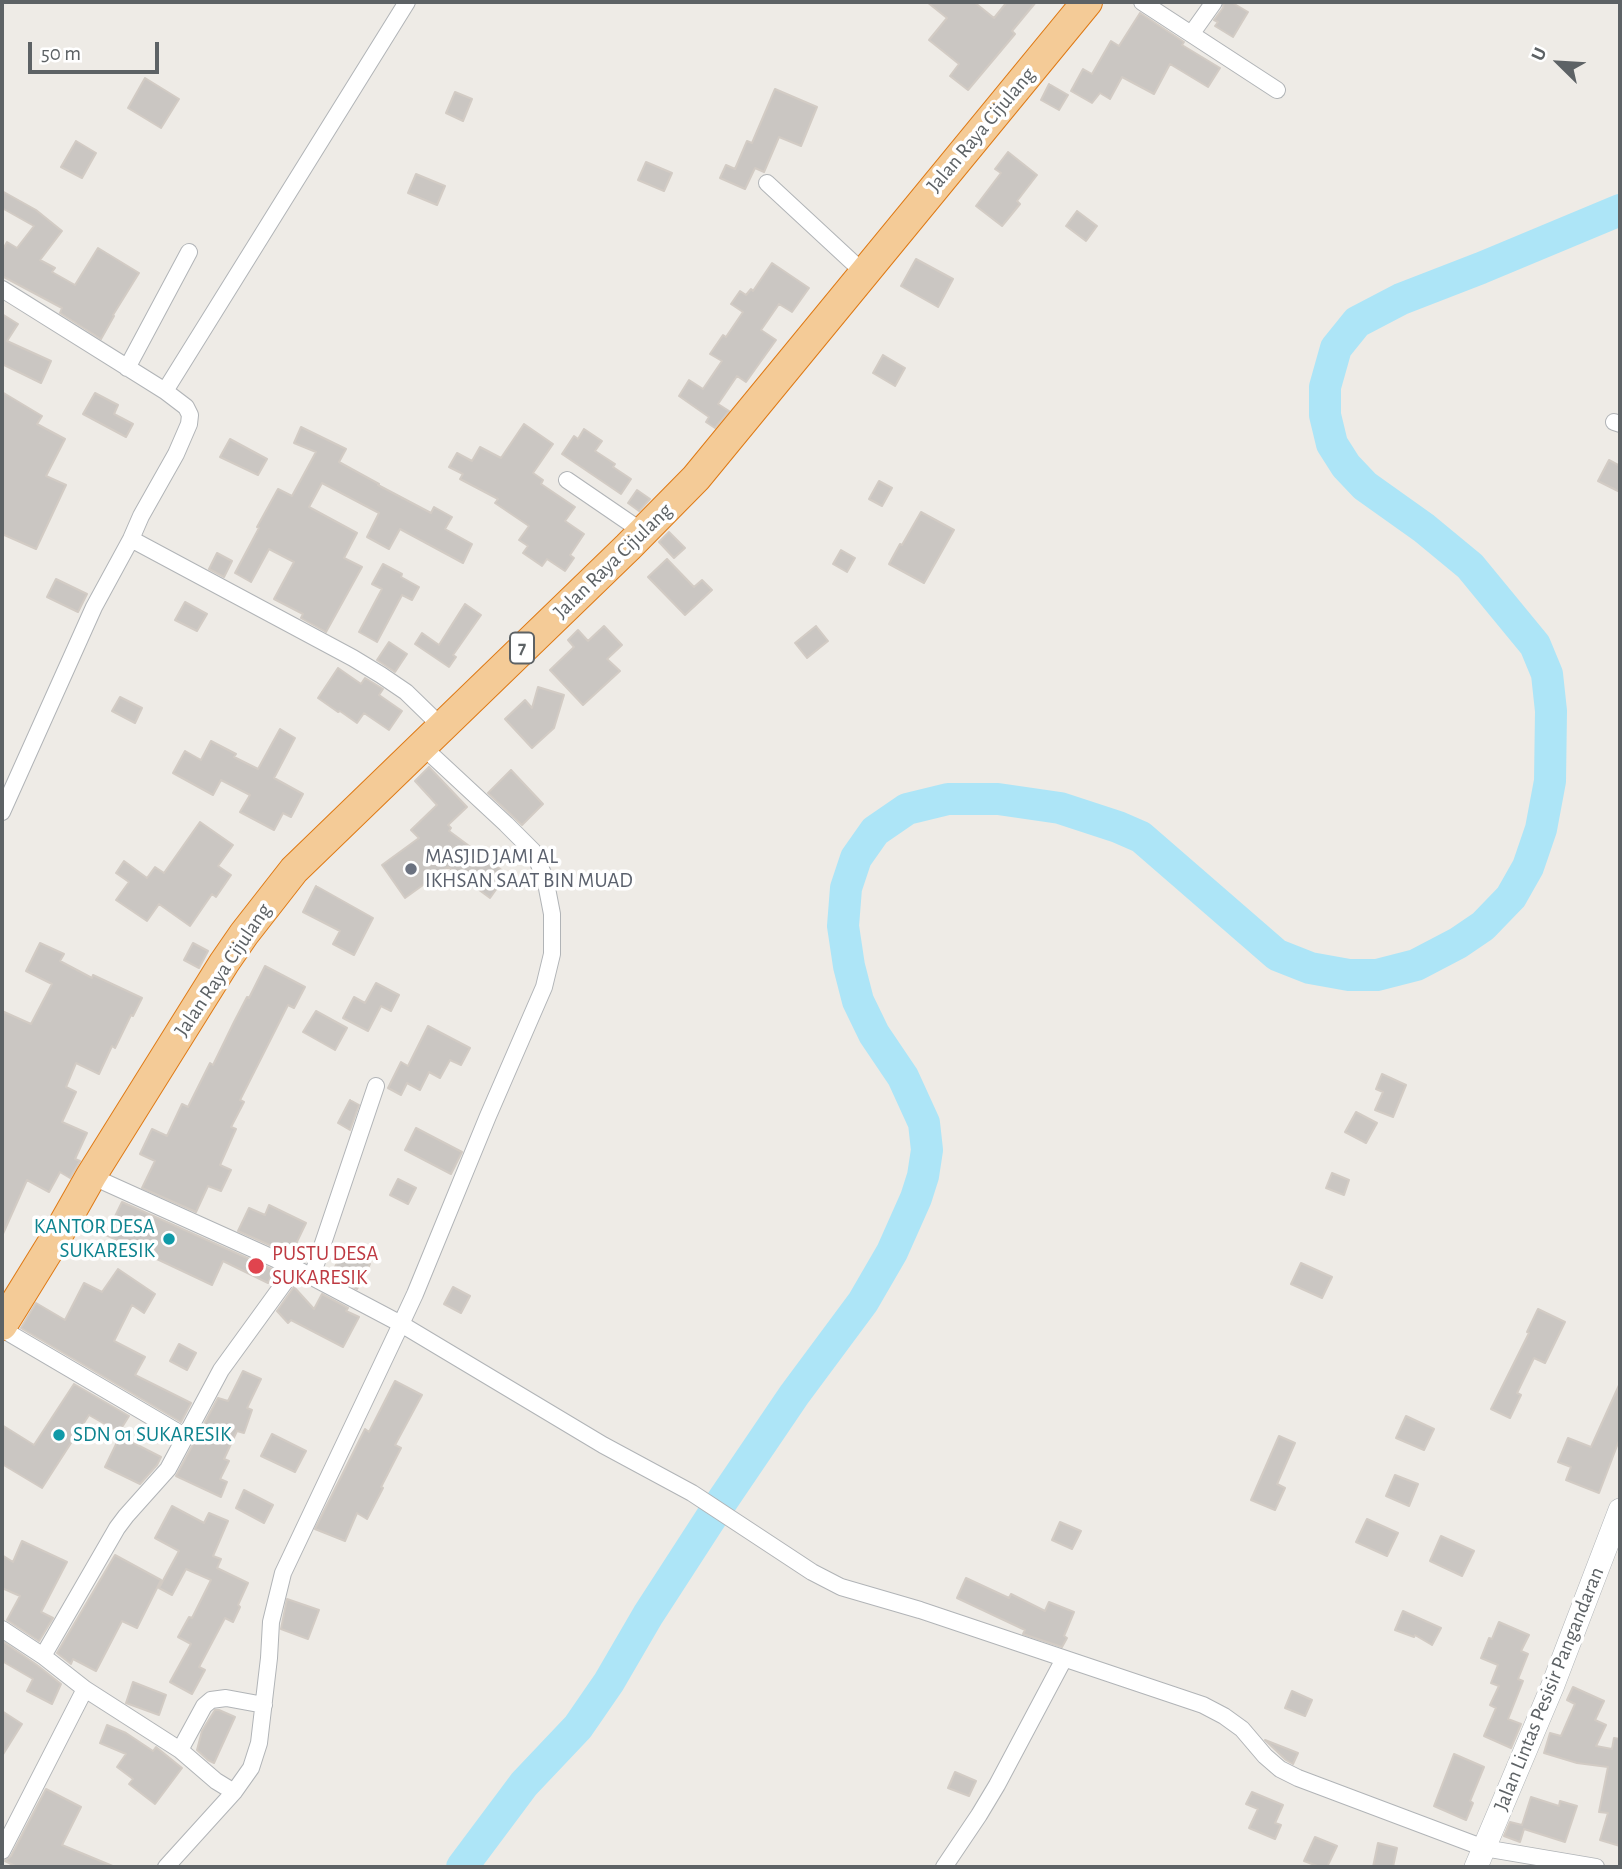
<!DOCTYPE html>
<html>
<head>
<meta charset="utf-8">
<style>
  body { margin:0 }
  #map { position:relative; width:1622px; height:1869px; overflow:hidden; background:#eeebe6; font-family:"Alegreya Sans",sans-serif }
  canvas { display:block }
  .frame { position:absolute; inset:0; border:4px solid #5d6265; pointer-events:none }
  .north { position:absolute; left:1524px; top:28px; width:70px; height:70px; -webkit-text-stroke:5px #fff; paint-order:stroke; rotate:294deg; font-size:19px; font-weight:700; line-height:28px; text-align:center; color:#5d6265 }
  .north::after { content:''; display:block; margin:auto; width:24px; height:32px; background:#5d6265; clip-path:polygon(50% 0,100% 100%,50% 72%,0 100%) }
  .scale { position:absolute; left:28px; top:42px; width:131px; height:32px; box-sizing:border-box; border:4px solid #5d6265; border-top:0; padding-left:9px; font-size:21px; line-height:24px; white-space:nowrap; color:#5d6265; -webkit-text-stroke:5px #fff; paint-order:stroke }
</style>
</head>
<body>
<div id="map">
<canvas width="1622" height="1869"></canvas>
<div class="frame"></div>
<div class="north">U</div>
<div class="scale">50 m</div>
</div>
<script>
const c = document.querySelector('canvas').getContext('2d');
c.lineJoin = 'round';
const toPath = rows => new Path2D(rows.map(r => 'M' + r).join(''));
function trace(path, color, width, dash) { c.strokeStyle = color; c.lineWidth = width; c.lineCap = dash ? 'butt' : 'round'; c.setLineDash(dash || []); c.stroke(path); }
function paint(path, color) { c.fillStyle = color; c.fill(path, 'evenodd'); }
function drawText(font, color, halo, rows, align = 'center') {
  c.font = font + ' "Alegreya Sans",sans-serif'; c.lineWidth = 7; c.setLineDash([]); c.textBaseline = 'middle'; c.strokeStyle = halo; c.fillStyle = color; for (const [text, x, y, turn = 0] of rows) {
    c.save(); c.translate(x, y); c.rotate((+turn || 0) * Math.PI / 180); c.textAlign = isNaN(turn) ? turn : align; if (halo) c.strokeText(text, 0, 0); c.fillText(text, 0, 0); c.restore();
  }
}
const river = toPath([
  [462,1867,524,1784,578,1727,609,1682,648,1615,716,1510,794,1395,863,1302,892,1252,916,1198,923,1176,927,1150,924,1123,903,1077,874,1034,858,1001,849,966,843,926,846,888,856,858,875,831,907,809,948,799,998,799,1060,808,1118,827,1141,837,1277,955,1310,968,1349,975,1377,975,1416,965,1458,943,1483,926,1511,897,1528,867,1541,829,1550,781,1551,711,1547,674,1535,645,1470,566,1424,528,1365,486,1346,466,1332,444,1325,415,1325,387,1336,348,1357,322,1401,299,1481,268,1620,210]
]);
const building = toPath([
  [927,2,974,2,994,18,1007,2,1036,2,1012,31,1015,34,968,90,950,76,959,64,929,40,947,18,927,2],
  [1224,2,1231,2,1248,12,1233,37,1215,26,1218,22,1214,20,1223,8,1224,2],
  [1140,13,1184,42,1182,45,1220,68,1208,87,1170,64,1154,94,1122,77,1110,99,1100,93,1092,103,1071,91,1083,69,1092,74,1111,41,1119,46,1140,13],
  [145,78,179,99,161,128,128,108,145,78],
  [1049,84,1068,95,1059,110,1041,100,1049,84],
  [775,89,817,107,801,146,779,137,764,172,755,168,745,189,720,178,726,165,735,169,747,141,752,143,775,89],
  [455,92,472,99,463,121,446,113,455,92],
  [76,141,96,153,82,178,61,167,76,141],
  [1008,152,1037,175,1017,201,1020,204,1002,226,976,206,1001,173,995,169,1008,152],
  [646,162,672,173,664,191,638,180,646,162],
  [416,174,445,186,437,205,408,193,416,174],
  [2,191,36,210,62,231,40,260,55,268,52,272,75,285,98,248,139,273,113,315,114,316,101,339,60,313,62,308,2,276,2,251,7,242,17,248,34,226,2,208,2,191],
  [1077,211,1097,226,1086,241,1066,226,1077,211],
  [916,259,953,279,938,307,901,286,916,259],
  [772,263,809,288,792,312,779,304,761,330,776,340,746,382,737,376,718,404,729,411,715,428,706,422,709,417,679,396,689,380,703,389,722,361,710,354,723,335,726,337,743,312,731,304,740,291,746,295,751,289,753,291,772,263],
  [2,314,18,324,7,341,51,361,41,383,2,364,2,314],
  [883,355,905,368,895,386,873,373,883,355],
  [2,392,42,416,37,424,65,439,46,476,66,485,36,549,2,534,2,392],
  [95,393,118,405,114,414,133,424,126,437,83,414,95,393],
  [524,424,553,444,533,473,543,480,541,484,575,507,565,521,584,534,570,555,574,558,565,571,547,559,542,566,523,553,528,546,519,540,529,526,495,503,498,499,460,479,463,474,449,467,457,453,472,461,480,447,501,458,524,424],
  [301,427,346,449,339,462,379,484,378,485,431,513,434,507,452,517,445,529,472,544,463,563,400,529,389,549,367,537,379,513,322,483,309,507,357,533,344,558,362,567,326,632,301,618,303,614,274,599,294,562,269,549,251,582,235,573,259,528,257,527,278,489,292,496,316,452,294,443,301,427],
  [584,429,602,441,595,451,615,464,613,467,631,479,621,494,562,454,574,436,578,439,584,429],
  [230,439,267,459,258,475,220,457,230,439],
  [1609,460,1620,466,1620,492,1598,481,1609,460],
  [879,481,892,488,882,506,869,499,879,481],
  [637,490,650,499,639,511,628,503,637,490],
  [921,512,954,530,924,583,889,564,900,544,902,545,921,512],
  [669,532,685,548,674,558,659,542,669,532],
  [841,550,855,558,847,572,833,564,841,550],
  [217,553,232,561,224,577,209,569,217,553],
  [667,559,694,587,702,580,712,590,685,615,648,577,667,559],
  [383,564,402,574,401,577,419,587,412,600,402,595,377,642,359,632,382,589,372,584,383,564],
  [56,579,87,594,78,612,47,597,56,579],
  [185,602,207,614,197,631,175,620,185,602],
  [465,604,481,615,453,655,456,657,449,667,415,644,422,633,439,645,465,604],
  [604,626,622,645,607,659,620,671,583,705,550,670,574,647,568,640,578,630,588,641,604,626],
  [816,626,828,641,807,658,795,643,816,626],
  [389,642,407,654,395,672,377,660,389,642],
  [338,668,361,684,365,678,375,684,383,689,379,695,402,711,389,730,364,713,357,723,340,711,338,712,318,698,338,668],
  [538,687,564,695,554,728,532,748,505,719,525,700,532,708,538,687],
  [120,697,142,708,135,723,112,711,120,697],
  [280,729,295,738,274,778,303,794,291,817,283,813,274,830,240,812,250,795,221,780,213,795,173,773,185,751,201,760,211,741,236,754,234,757,258,769,280,729],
  [429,767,467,807,448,825,451,828,449,831,507,874,490,898,448,867,405,898,382,865,419,838,411,830,437,805,415,781,429,767],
  [511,770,543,804,522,825,488,793,511,770],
  [200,822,233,845,218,866,231,875,216,897,212,894,190,926,159,904,147,921,116,900,129,882,116,873,124,861,147,878,155,867,164,873,200,822],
  [316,886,373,918,354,955,333,944,340,931,303,912,316,886],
  [40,943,64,954,60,961,92,978,93,975,142,998,133,1016,131,1015,115,1048,112,1046,99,1074,76,1063,66,1087,76,1092,62,1122,87,1133,75,1159,80,1161,70,1178,60,1172,49,1192,27,1180,2,1236,2,1011,31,1024,52,984,26,971,40,943],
  [193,943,208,951,199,968,184,960,193,943],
  [265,966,305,987,294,1008,288,1005,240,1100,244,1102,231,1127,236,1129,220,1165,231,1170,221,1191,208,1186,196,1212,142,1188,155,1161,140,1154,152,1129,167,1136,182,1104,188,1107,210,1063,213,1065,234,1022,247,997,249,998,265,966],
  [376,983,399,995,391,1011,381,1006,368,1031,343,1018,354,997,365,1003,376,983],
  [316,1011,347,1028,335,1050,303,1032,316,1011],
  [428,1026,470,1048,461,1065,450,1060,440,1078,429,1072,420,1090,407,1083,401,1095,388,1088,401,1062,408,1066,428,1026],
  [1382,1074,1406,1085,1393,1117,1375,1110,1383,1092,1376,1089,1382,1074],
  [350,1100,359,1105,350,1130,338,1123,350,1100],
  [1356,1112,1377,1123,1366,1143,1345,1132,1356,1112],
  [416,1128,462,1152,451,1174,405,1150,416,1128],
  [1332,1173,1349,1180,1344,1195,1326,1188,1332,1173],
  [398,1179,416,1188,408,1204,390,1195,398,1179],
  [122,1202,274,1270,268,1283,223,1261,212,1285,106,1235,122,1202],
  [269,1205,306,1223,294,1248,286,1244,283,1251,238,1231,249,1208,265,1215,269,1205],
  [343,1251,370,1264,357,1289,331,1275,343,1251],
  [1301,1263,1332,1277,1322,1298,1291,1284,1301,1263],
  [118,1269,155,1294,144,1313,132,1305,114,1341,145,1357,135,1375,191,1403,181,1422,21,1328,36,1303,65,1320,84,1283,102,1292,118,1269],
  [294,1287,314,1309,322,1294,348,1308,346,1311,359,1317,343,1347,291,1320,288,1323,277,1311,294,1287],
  [453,1287,470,1296,461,1313,444,1304,453,1287],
  [1538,1309,1565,1322,1545,1363,1534,1358,1517,1393,1521,1395,1510,1418,1491,1409,1529,1333,1527,1332,1538,1309],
  [179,1344,196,1353,187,1370,170,1361,179,1344],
  [243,1371,261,1379,247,1408,252,1410,244,1433,237,1431,224,1459,229,1461,220,1479,227,1482,221,1497,176,1476,218,1398,228,1401,243,1371],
  [395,1381,422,1395,395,1445,401,1448,381,1487,383,1488,367,1519,357,1513,345,1541,315,1529,365,1429,369,1432,395,1381],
  [1620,1383,1620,1438,1599,1493,1566,1480,1571,1467,1558,1462,1568,1438,1591,1447,1620,1383],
  [74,1384,129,1416,119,1432,89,1415,42,1488,2,1464,2,1425,34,1445,74,1384],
  [1406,1416,1434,1429,1424,1450,1396,1438,1406,1416],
  [272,1434,306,1451,295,1472,261,1456,272,1434],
  [120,1436,161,1457,157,1465,140,1484,105,1467,120,1436],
  [1279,1436,1295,1443,1277,1484,1285,1488,1275,1510,1251,1500,1279,1436],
  [1395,1475,1418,1484,1409,1506,1386,1496,1395,1475],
  [244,1490,273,1505,264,1523,236,1508,244,1490],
  [172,1506,204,1523,209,1513,228,1521,213,1556,221,1559,217,1568,248,1583,238,1605,240,1607,233,1622,225,1618,199,1667,205,1670,192,1694,170,1682,191,1644,178,1637,189,1617,192,1618,211,1580,186,1569,172,1595,159,1588,179,1551,155,1538,172,1506],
  [1367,1519,1398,1533,1387,1556,1356,1542,1367,1519],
  [1060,1522,1081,1531,1072,1549,1052,1540,1060,1522],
  [1441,1536,1474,1551,1462,1576,1430,1561,1441,1536],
  [22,1541,67,1562,41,1612,53,1618,39,1641,7,1620,20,1596,2,1588,2,1555,13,1562,22,1541],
  [115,1555,161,1580,137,1628,122,1621,96,1671,73,1659,71,1664,57,1653,115,1555],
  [966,1578,1009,1598,1011,1594,1045,1611,1049,1602,1074,1612,1064,1636,1067,1638,1062,1647,1023,1634,1025,1630,957,1598,966,1578],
  [287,1599,319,1610,308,1639,281,1629,287,1599],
  [1403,1611,1441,1628,1432,1645,1415,1635,1414,1637,1395,1630,1403,1611],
  [1499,1622,1529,1635,1521,1651,1528,1654,1518,1679,1523,1681,1508,1719,1521,1724,1511,1748,1484,1736,1496,1708,1490,1705,1499,1686,1491,1683,1498,1665,1481,1658,1489,1638,1492,1639,1499,1622],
  [2,1641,37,1665,61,1684,52,1704,27,1691,33,1679,2,1661,2,1641],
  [133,1682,166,1695,159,1715,126,1703,133,1682],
  [1573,1687,1604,1701,1595,1720,1606,1725,1596,1746,1612,1749,1614,1738,1620,1739,1620,1846,1600,1840,1608,1813,1599,1812,1608,1767,1577,1763,1544,1753,1550,1733,1561,1736,1575,1704,1567,1700,1573,1687],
  [1292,1691,1312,1700,1305,1716,1285,1708,1292,1691],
  [215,1710,219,1710,235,1717,214,1763,208,1760,197,1750,202,1731,215,1710],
  [2,1711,22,1724,2,1756,2,1711],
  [107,1725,126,1733,153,1751,156,1747,182,1768,155,1804,129,1784,133,1779,117,1767,126,1754,100,1743,107,1725],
  [1265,1740,1298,1753,1293,1764,1286,1760,1265,1740],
  [1454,1754,1484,1767,1470,1801,1473,1803,1466,1820,1434,1806,1454,1754],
  [955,1772,976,1781,969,1796,948,1788,955,1772],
  [46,1789,81,1807,62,1845,115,1867,17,1867,5,1861,11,1856,46,1789],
  [1252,1792,1283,1805,1275,1823,1281,1825,1275,1839,1249,1828,1258,1809,1246,1804,1252,1792],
  [1531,1797,1559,1806,1560,1801,1577,1806,1565,1842,1524,1829,1520,1842,1504,1836,1510,1822,1522,1825,1531,1797],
  [1315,1837,1337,1846,1327,1867,1320,1867,1304,1861,1315,1837],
  [1378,1843,1397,1848,1393,1867,1373,1867,1378,1843]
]);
const street = toPath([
  [1142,2,1277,90],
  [1192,33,1214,2],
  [767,183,863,272],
  [2,289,165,391,186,407,190,415,189,424,176,454,141,516,131,539,94,607,2,812],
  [127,368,189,252],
  [165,391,407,2],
  [1614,422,1620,424],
  [567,480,643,532],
  [131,539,353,658,381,675,406,692,442,727],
  [422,746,506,824,533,851,545,878,552,914,552,954,544,987,488,1116,415,1294,401,1324,603,1445,692,1493,812,1572,841,1587,920,1610,1203,1705,1224,1716,1242,1729,1265,1756,1280,1769,1298,1778,1484,1848,1596,1867],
  [91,1176,295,1268,401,1324,283,1573,271,1622,269,1658,259,1743,251,1768,234,1792,166,1867],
  [312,1276,376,1086],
  [2,1329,186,1437],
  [2,1629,43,1656,85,1689,180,1750,204,1706,211,1700,226,1698,264,1705],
  [43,1656,117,1528,126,1516,168,1469,221,1370,295,1268],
  [180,1750,216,1781,234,1792],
  [2,1851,85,1689],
  [944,1867,979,1815,997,1785,1064,1659]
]);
const secondary = toPath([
  [1476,1867,1553,1685,1620,1510]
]);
const highway = toPath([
  [2,1325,57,1236,91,1176,224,963,244,934,294,870,628,547,696,478,1087,2]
]);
const markers = [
  [411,869,7,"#6b7280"],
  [169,1239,7,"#0f9aa8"],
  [256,1266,9,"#e0444e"],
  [59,1435,7,"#0f9aa8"]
];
const shields = [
  [522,648,24]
];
const shieldNames = [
  ["7",522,648]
];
const streetNames = [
  ["Jalan Raya Cijulang",981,130,-50],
  ["Jalan Raya Cijulang",613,561,-44],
  ["Jalan Raya Cijulang",223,970,-56],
  ["Jalan Lintas Pesisir Pangandaran",1549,1689,-68]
];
const worshipNames = [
  ["MASJID JAMI AL",425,857],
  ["IKHSAN SAAT BIN MUAD",425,881]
];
const cultureNames = [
  ["KANTOR DESA",155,1227],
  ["SUKARESIK",155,1251],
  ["SDN 01 SUKARESIK",73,1435,"left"]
];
const healthNames = [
  ["PUSTU DESA",272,1254],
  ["SUKARESIK",272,1278]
];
trace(river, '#ade5f7', 32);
paint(building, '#cac6c2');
trace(building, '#d2cbc4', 2);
trace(street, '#b1b4b7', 18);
trace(secondary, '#b0b4b7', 24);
trace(highway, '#df7a15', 32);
trace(street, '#fff', 16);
trace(secondary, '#fff', 23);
trace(highway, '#f4cb97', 30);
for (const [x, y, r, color] of markers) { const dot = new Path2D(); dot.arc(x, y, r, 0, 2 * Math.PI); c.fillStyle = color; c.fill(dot); trace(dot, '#fff', 2.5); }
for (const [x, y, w] of shields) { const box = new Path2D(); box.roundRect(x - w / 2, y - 15.5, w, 31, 5); c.fillStyle = '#fff'; c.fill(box); trace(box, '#5d6265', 2); }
drawText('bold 19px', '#5d6265', null, shieldNames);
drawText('21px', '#5d6265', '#fff', streetNames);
drawText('21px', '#5b616d', '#fff', worshipNames, 'left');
drawText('21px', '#0d838f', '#fff', cultureNames, 'right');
drawText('21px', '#be3a42', '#fff', healthNames, 'left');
</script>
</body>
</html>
